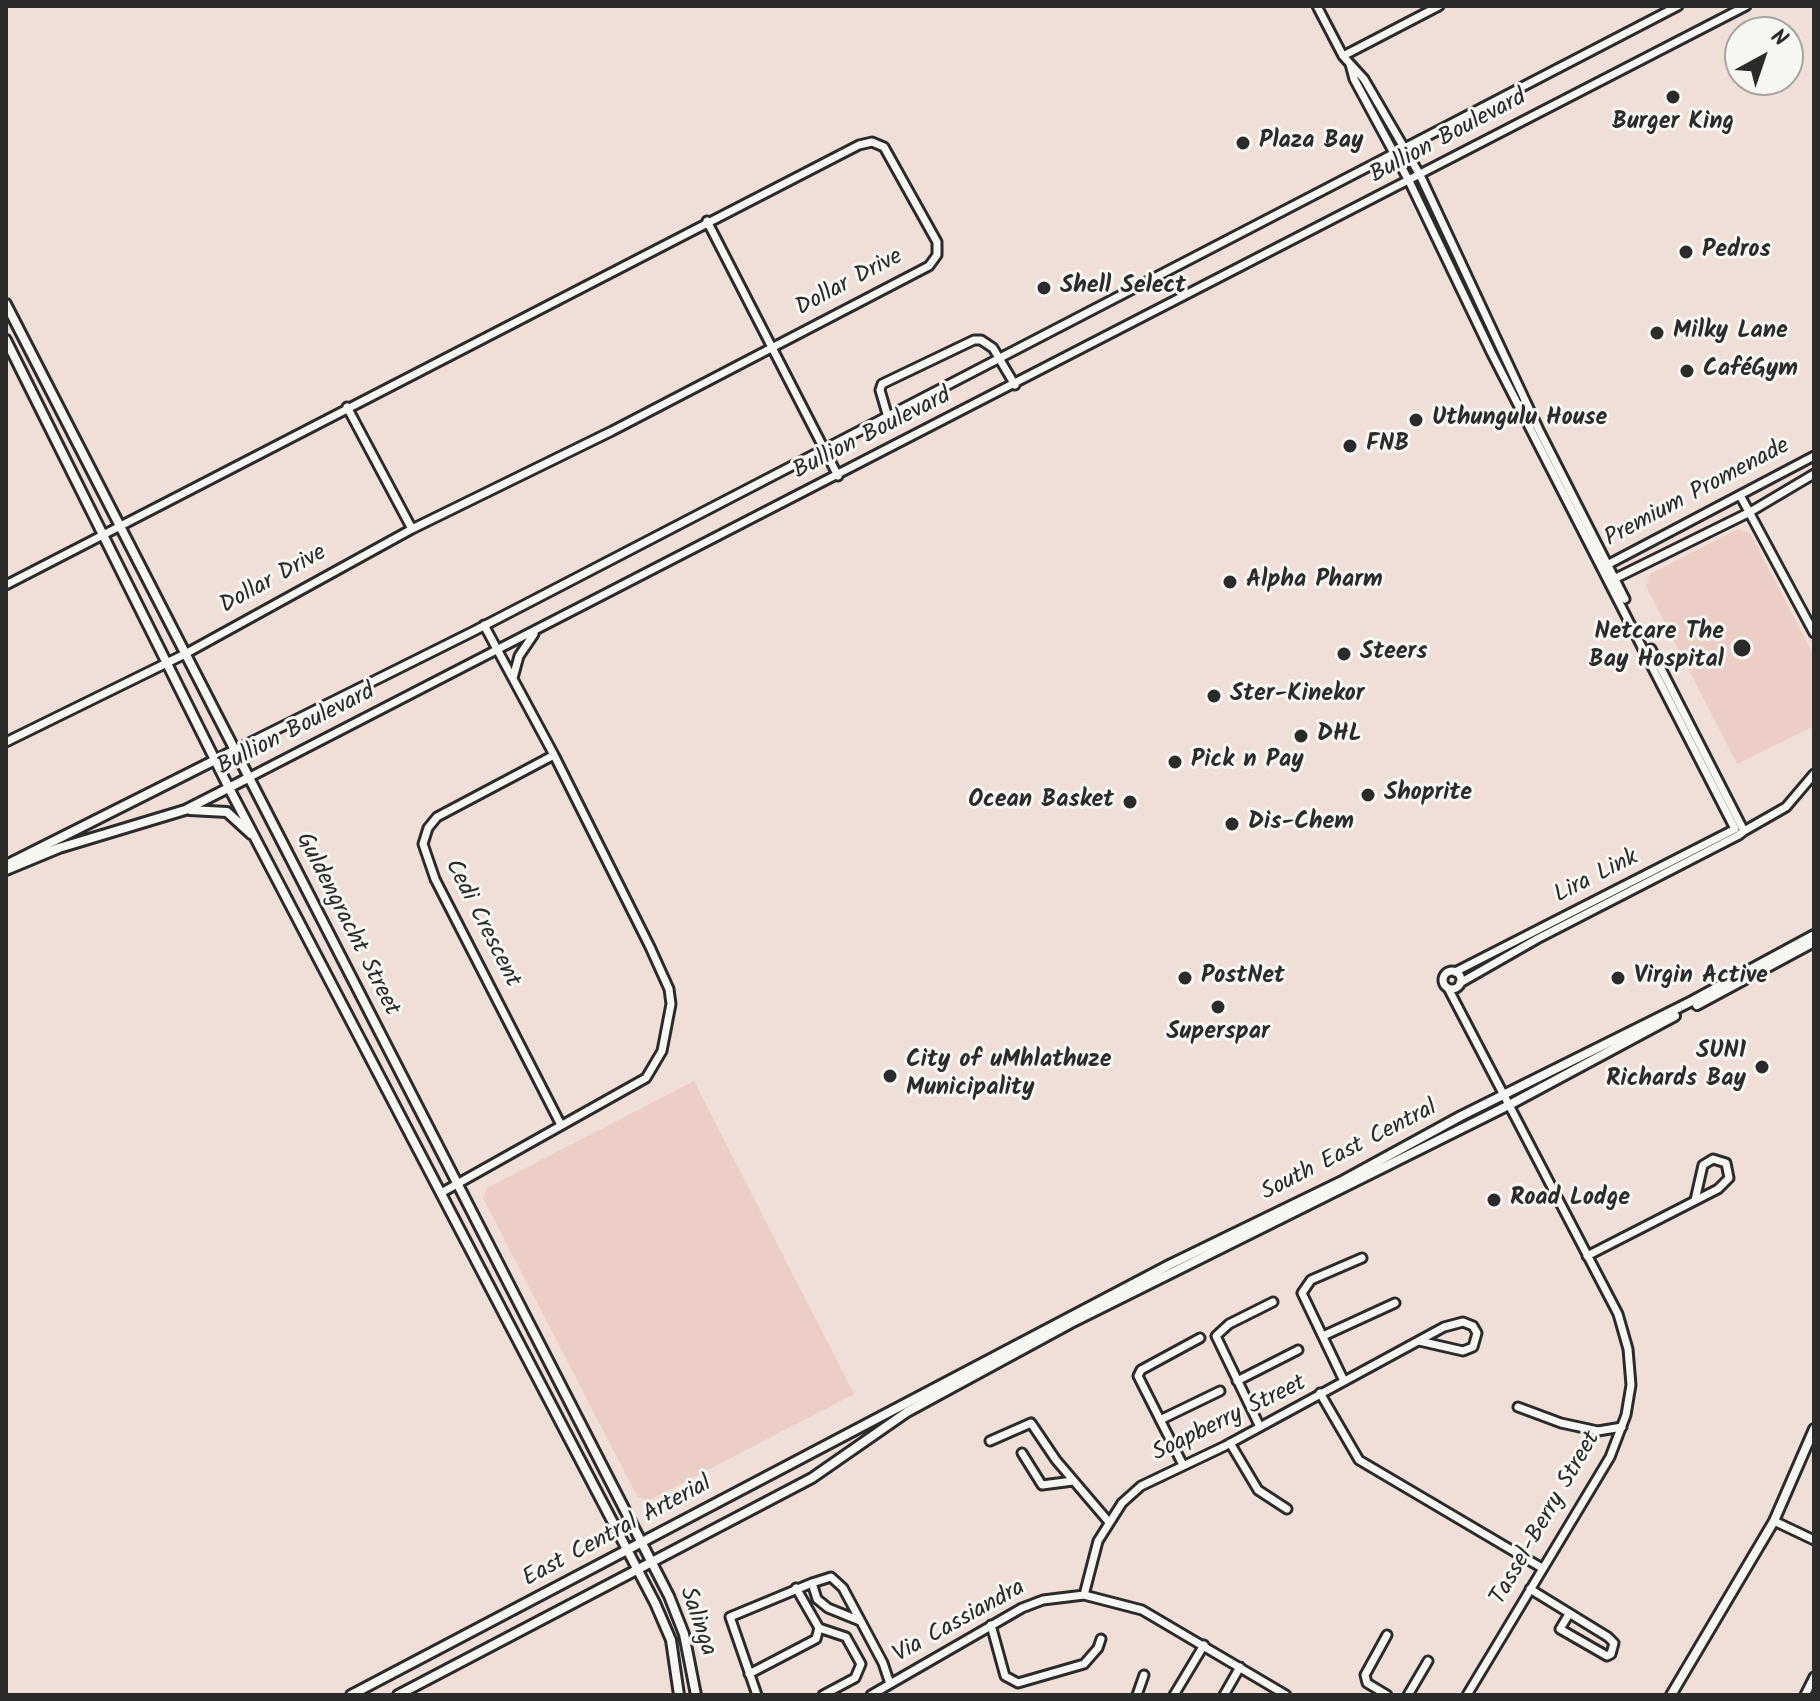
<!DOCTYPE html>
<html>
<head>
<meta charset="utf-8">
<style>
  body { margin:0 }
  #map { position:relative; width:1820px; height:1701px; overflow:hidden; background:#f0dfd8; font-family:Kalam,sans-serif }
  canvas { display:block }
  .frame { position:absolute; inset:0; border:8px solid #2b2b2b; pointer-events:none }
  .north { position:absolute; left:1724px; top:16px; width:80px; height:80px; box-sizing:border-box; background:#f6f6f2; border:2px solid #a5a5a2; border-radius:50%; rotate:40deg; font-size:22px; font-weight:700; line-height:32px; text-align:center; color:#2b2b2b }
  .north::after { content:''; display:block; margin:auto; width:28px; height:36px; background:#2b2b2b; clip-path:polygon(50% 0,100% 100%,50% 72%,0 100%) }
</style>
</head>
<body>
<div id="map">
<canvas width="1820" height="1701"></canvas>
<div class="frame"></div>
<div class="north">N</div>
</div>
<script>
const c = document.querySelector('canvas').getContext('2d');
c.lineJoin = 'round';
function paint(path, color) { c.fillStyle = color; c.fill(path, 'evenodd'); }
const toPath = rows => new Path2D(rows.map(r => 'M' + r).join(''));
function trace(path, color, width, dash) { c.strokeStyle = color; c.lineWidth = width; c.lineCap = dash ? 'butt' : 'round'; c.setLineDash(dash || []); c.stroke(path); }
function drawText(font, color, halo, rows, align = 'center') {
  c.font = font + ' Kalam,sans-serif'; c.lineWidth = 6; c.setLineDash([]); c.textBaseline = 'middle'; c.strokeStyle = halo; c.fillStyle = color; for (const [text, x, y, turn = 0] of rows) {
    c.save(); c.translate(x, y); c.rotate((+turn || 0) * Math.PI / 180); c.textAlign = isNaN(turn) ? turn : align; if (halo) c.strokeText(text, 0, 0); c.fillText(text, 0, 0); c.restore();
  }
}
const built = toPath([
  [1738,529,1750,533,1814,656,1814,696,1812,727,1737,764,1646,586,1650,574],
  [694,1081,854,1394,648,1501,637,1496,483,1198,487,1188]
]);
const minor = toPath([
  [1317,6,1343,56,1364,79,1420,175,1539,430,1625,599],
  [1343,56,1439,6],
  [1350,64,1354,79,1409,181,1491,352,1735,829,1455,972],
  [707,221,838,476],
  [347,407,412,529],
  [887,414,880,390,882,384,974,340,981,340,993,348,1015,385],
  [1741,497,1814,633],
  [1607,565,1814,456],
  [1614,579,1750,512,1814,474],
  [6,585,859,145,872,142,884,147,937,242,937,255,929,266,612,431,412,529,185,654,6,742],
  [1651,649,1744,831,1739,835],
  [513,678,519,656,534,634],
  [235,750,472,632,1678,6],
  [554,755,437,817,428,828,423,844,435,879,561,1125],
  [248,778,1746,6],
  [1744,831,1786,807,1814,774],
  '1443 980a9 9 0 1 1 18 0a9 9 0 1 1-18 0Z',
  [1460,983,1537,939,1739,835],
  [1448,988,1618,1314,1628,1349,1631,1385,1626,1415,1610,1457,1467,1695],
  [441,1193,646,1078,662,1051,671,1004,669,989,650,947,554,755,484,625],
  [1587,1256,1718,1189,1729,1178,1726,1163,1713,1159,1703,1165,1695,1200],
  [1323,1336,1395,1303],
  [1237,1381,1298,1350],
  [1344,1381,1302,1293,1311,1280,1362,1258],
  [1320,1393,1359,1460,1542,1568],
  [1518,1407,1561,1423,1598,1431,1622,1427],
  [1160,1420,1220,1391],
  [1260,1427,1216,1336,1229,1324,1273,1302],
  [990,1441,1031,1423,1056,1460,1108,1521],
  [1230,1443,1258,1490,1287,1509],
  [1022,1453,1042,1485,1073,1481],
  [1183,1465,1138,1376,1141,1370,1200,1338],
  [1774,1521,1814,1540],
  [796,1588,819,1628,846,1637,861,1664,855,1678,823,1695],
  [1530,1589,1608,1637,1614,1643,1611,1654,1607,1656,1560,1629,1569,1614],
  [1084,1595,1098,1541,1122,1503,1141,1486,1225,1446,1444,1327,1463,1322,1473,1326,1477,1333,1473,1347,1463,1351,1419,1341],
  [860,1621,828,1608,817,1599,812,1583,831,1577,843,1588,883,1663,890,1684],
  [991,1625,1005,1676,1018,1683,1084,1664,1098,1648,1101,1639],
  [749,1674,816,1639,819,1628],
  [757,1695,730,1617,812,1583],
  [871,1695,1022,1608,1043,1600,1084,1595,1142,1610,1286,1695],
  [1137,1695,1144,1675],
  [1174,1695,1204,1645],
  [1224,1695,1240,1667],
  [1387,1695,1367,1683,1365,1675,1387,1635],
  [1408,1695,1428,1661],
  [1805,1695,1814,1677]
]);
const tertiary = toPath([
  [6,304,669,1596,684,1634,696,1695],
  [6,340,229,788,655,1603,671,1640,679,1695],
  [190,810,227,812,251,834],
  [10,863,235,750],
  [6,870,59,848,185,810,248,778],
  [1697,1005,1814,942],
  [351,1695,1171,1264,1344,1180,1461,1116,1692,1001,1814,935],
  [398,1695,812,1478,907,1412,1071,1323,1511,1104,1675,1016],
  [1671,1695,1774,1521,1814,1429]
]);
const markers = [
  [1673,97,8,"#2b2b2b"],
  [1243,143,8,"#2b2b2b"],
  [1686,252,8,"#2b2b2b"],
  [1044,288,8,"#2b2b2b"],
  [1657,333,8,"#2b2b2b"],
  [1687,371,8,"#2b2b2b"],
  [1416,420,8,"#2b2b2b"],
  [1350,446,8,"#2b2b2b"],
  [1230,582,8,"#2b2b2b"],
  [1742,648,10,"#2b2b2b"],
  [1344,654,8,"#2b2b2b"],
  [1214,696,8,"#2b2b2b"],
  [1301,736,8,"#2b2b2b"],
  [1175,762,8,"#2b2b2b"],
  [1368,795,8,"#2b2b2b"],
  [1130,802,8,"#2b2b2b"],
  [1232,824,8,"#2b2b2b"],
  [1185,978,8,"#2b2b2b"],
  [1618,978,8,"#2b2b2b"],
  [1218,1007,8,"#2b2b2b"],
  [1762,1067,8,"#2b2b2b"],
  [890,1076,8,"#2b2b2b"],
  [1494,1200,8,"#2b2b2b"]
];
const poiNames = [
  ["Burger King",1673,124,"center"],
  ["Plaza Bay",1259,143],
  ["Pedros",1702,252],
  ["Shell Select",1060,288],
  ["Milky Lane",1673,333],
  ["CaféGym",1703,371],
  ["Uthungulu House",1432,420],
  ["FNB",1366,446],
  ["Alpha Pharm",1246,582],
  ["Netcare The",1724,634,"right"],
  ["Bay Hospital",1724,662,"right"],
  ["Steers",1360,654],
  ["Ster-Kinekor",1230,696],
  ["DHL",1317,736],
  ["Pick n Pay",1191,762],
  ["Shoprite",1384,795],
  ["Ocean Basket",1114,802,"right"],
  ["Dis-Chem",1248,824],
  ["PostNet",1201,978],
  ["Virgin Active",1634,978],
  ["Superspar",1218,1034,"center"],
  ["SUN1",1746,1053,"right"],
  ["Richards Bay",1746,1081,"right"],
  ["City of uMhlathuze",906,1062],
  ["Municipality",906,1090],
  ["Road Lodge",1510,1200]
];
const streetNames = [
  ["Bullion Boulevard",1449,138,-28],
  ["Dollar Drive",850,284,-28],
  ["Bullion Boulevard",873,435,-27],
  ["Premium Promenade",1698,494,-28],
  ["Dollar Drive",274,581,-29],
  ["Bullion Boulevard",297,731,-27],
  ["Lira Link",1597,878,-27],
  ["Cedi Crescent",481,924,63],
  ["Guldengracht Street",346,925,63],
  ["South East Central",1350,1152,-27],
  ["Soapberry Street",1230,1420,-26],
  ["Tassel-Berry Street",1547,1519,-60],
  ["East Central Arterial",618,1533,-28],
  ["Salinga",696,1622,71],
  ["Via Cassiandra",960,1623,-29]
];
paint(built, '#eccec6');
trace(minor, '#2b2b2b', 13);
trace(tertiary, '#2b2b2b', 14);
trace(minor, '#f6f6f2', 7);
trace(tertiary, '#f6f6f2', 8);
for (const [x, y, r, color] of markers) { const dot = new Path2D(); dot.arc(x, y, r, 0, 2 * Math.PI); c.fillStyle = color; c.fill(dot); trace(dot, '#f6f6f2', 3); }
drawText('bold 24px', '#2b2b2b', '#f6f6f2', poiNames, 'left');
drawText('24px', '#2b2b2b', '#f6f6f2', streetNames);
</script>
</body>
</html>
